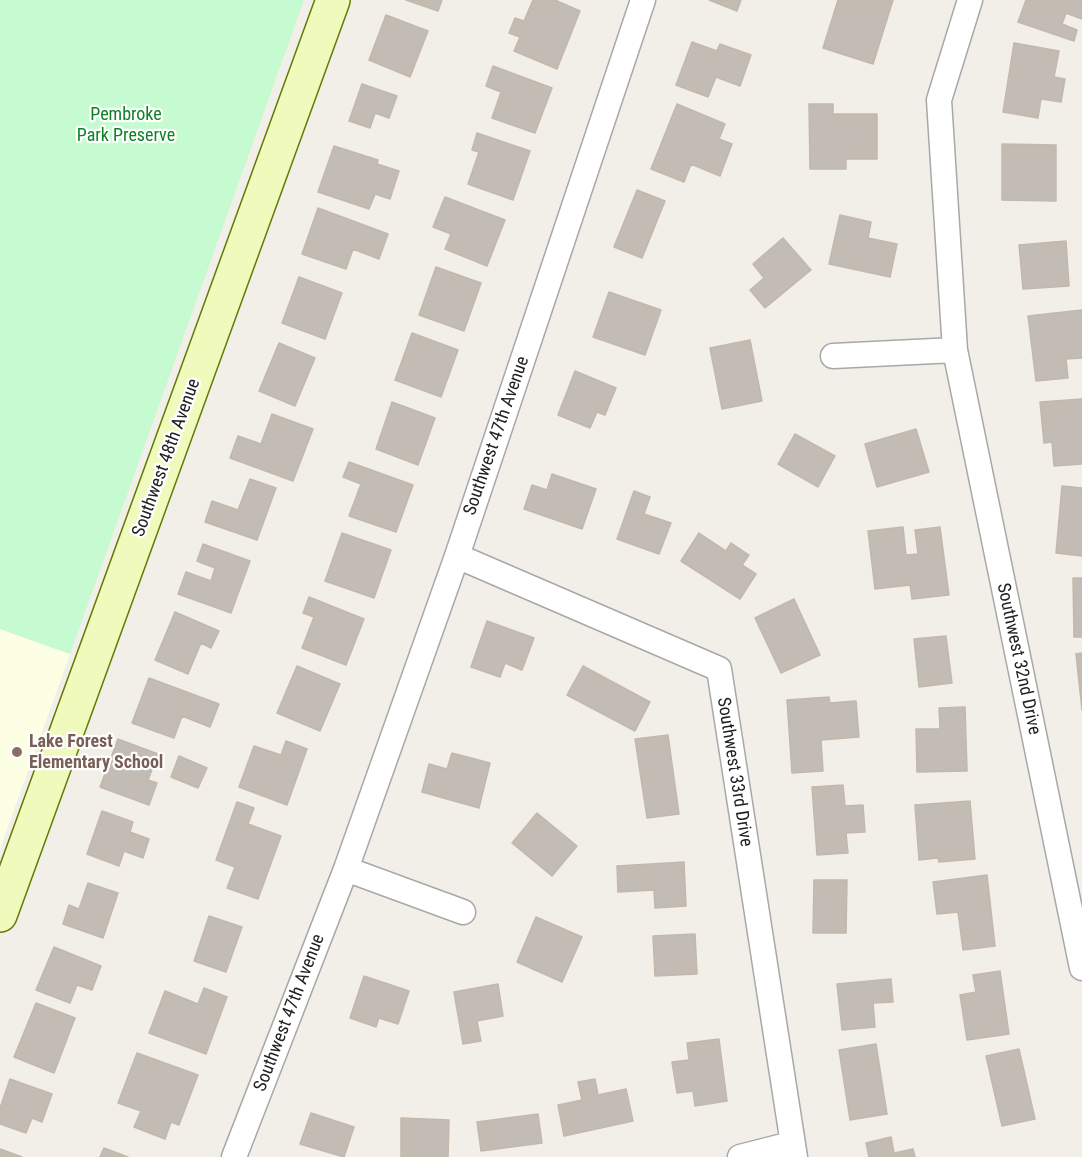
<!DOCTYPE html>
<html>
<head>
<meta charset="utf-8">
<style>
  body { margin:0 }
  canvas { display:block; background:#f1efe8 }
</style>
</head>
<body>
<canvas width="1082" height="1157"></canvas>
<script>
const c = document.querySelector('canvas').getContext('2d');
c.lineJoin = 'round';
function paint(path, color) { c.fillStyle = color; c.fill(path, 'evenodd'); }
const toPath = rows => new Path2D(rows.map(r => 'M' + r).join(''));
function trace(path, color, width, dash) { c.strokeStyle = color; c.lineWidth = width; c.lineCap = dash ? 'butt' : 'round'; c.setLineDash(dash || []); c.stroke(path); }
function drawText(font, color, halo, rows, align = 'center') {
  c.font = font + ' "Roboto Condensed",sans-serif'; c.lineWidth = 4.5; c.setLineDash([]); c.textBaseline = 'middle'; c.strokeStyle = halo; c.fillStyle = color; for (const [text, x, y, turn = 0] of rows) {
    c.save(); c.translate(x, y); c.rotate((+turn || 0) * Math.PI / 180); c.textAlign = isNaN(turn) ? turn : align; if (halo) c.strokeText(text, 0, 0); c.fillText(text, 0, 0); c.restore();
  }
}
const education = toPath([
  [0,629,70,654,0,849]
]);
const park = toPath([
  [0,0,304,0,70,654,0,629]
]);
const building = toPath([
  [406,0,442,0,438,11,406,0],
  [533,0,555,0,580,11,557,69,514,51,520,37,509,33,515,18,524,21,533,0],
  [709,0,741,0,737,11,709,0],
  [838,0,893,0,873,64,823,48,838,0],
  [1026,0,1082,0,1082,19,1066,13,1062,24,1077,30,1074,41,1018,22,1026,0],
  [386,15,428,31,410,77,369,60,386,15],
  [692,42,717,51,720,44,751,55,740,86,716,77,708,97,676,85,692,42],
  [1014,43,1059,51,1054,77,1065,79,1061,102,1041,99,1038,118,1003,112,1014,43],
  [493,66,552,88,535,133,492,118,501,92,486,86,493,66],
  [362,84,397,96,389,118,375,113,370,128,349,121,362,84],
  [677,104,725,124,719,139,732,144,720,176,691,164,684,182,651,169,677,104],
  [809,104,833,104,833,114,877,114,877,159,846,159,846,169,810,169,809,104],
  [477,133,530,151,513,200,468,184,479,152,472,150,477,133],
  [1002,144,1056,145,1056,201,1002,200,1002,144],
  [334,146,378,160,377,164,399,171,390,199,375,194,369,209,318,192,334,146],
  [637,190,665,201,642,258,614,247,637,190],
  [445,197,505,220,487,266,445,249,451,234,433,227,445,197],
  [318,208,388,234,379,259,353,249,346,269,302,254,318,208],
  [840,215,871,222,868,238,897,244,890,277,829,264,840,215],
  [783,238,811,270,765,308,750,290,764,278,753,264,783,238],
  [1066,241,1069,286,1023,289,1019,245,1066,241],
  [436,267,481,283,464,331,419,315,436,267],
  [299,277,342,293,325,339,282,323,299,277],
  [609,292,661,310,645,355,593,337,609,292],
  [1082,310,1082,358,1066,359,1068,378,1036,381,1028,316,1082,310],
  [412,333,458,350,441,397,395,380,412,333],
  [750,340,762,401,722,409,710,348,750,340],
  [279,343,315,358,295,406,259,391,279,343],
  [575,371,616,388,605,415,597,412,590,428,558,415,575,371],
  [1082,399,1082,464,1054,466,1052,442,1044,443,1040,402,1082,399],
  [392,402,435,418,418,465,376,449,392,402],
  [272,414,313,429,293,481,230,458,238,436,261,444,272,414],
  [916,429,929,472,877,487,865,444,916,429],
  [795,434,835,456,818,487,778,464,795,434],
  [349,462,413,485,396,532,349,516,361,484,343,477,349,462],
  [552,474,596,489,582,529,524,509,532,485,547,490,552,474],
  [250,479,276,488,257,540,205,522,212,501,238,510,250,479],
  [1062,486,1082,488,1082,556,1056,553,1062,486],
  [634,491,650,497,644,514,671,523,659,554,617,539,634,491],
  [903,527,906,555,918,554,915,530,940,527,949,595,912,599,910,585,875,589,868,531,903,527],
  [342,533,391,550,374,598,325,581,342,533],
  [699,533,726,551,731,543,749,555,742,565,756,574,740,599,681,561,699,533],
  [203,544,250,561,231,613,178,594,186,572,211,581,215,568,197,561,203,544],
  [1073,578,1082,578,1082,637,1074,637,1073,578],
  [309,597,364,619,346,665,302,648,314,617,303,613,309,597],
  [794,599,820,655,781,673,755,618,794,599],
  [175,612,219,631,211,648,201,643,188,674,155,660,175,612],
  [487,621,534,638,522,670,505,663,500,677,471,667,487,621],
  [946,636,952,683,919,687,914,639,946,636],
  [1082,653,1082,710,1076,654,1082,653],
  [297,666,340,684,320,731,277,713,297,666],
  [583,666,650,702,635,731,567,695,583,666],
  [149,678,219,704,210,727,182,716,174,738,132,723,149,678],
  [829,697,830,703,856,701,859,737,821,740,823,771,792,773,787,700,829,697],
  [965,707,967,771,917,772,916,729,940,729,939,708,965,707],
  [668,735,679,814,647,818,635,739,668,735],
  [118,739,158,754,148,780,157,783,149,805,100,787,118,739],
  [286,741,307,749,287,805,239,787,254,746,281,755,286,741],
  [452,753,490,763,479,808,422,792,429,764,447,769,452,753],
  [179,756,207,768,198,788,171,777,179,756],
  [843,785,845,806,863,805,865,832,846,833,848,853,817,855,812,787,843,785],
  [970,801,975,859,939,862,938,858,919,860,915,805,970,801],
  [237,802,254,808,248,824,281,836,258,899,227,888,235,867,216,860,237,802],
  [102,811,133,822,130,832,149,839,143,858,124,851,119,866,87,854,102,811],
  [537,813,577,846,552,876,512,843,537,813],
  [684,862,686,906,655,908,654,890,618,892,617,866,684,862],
  [987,875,995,946,963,950,958,912,937,914,933,882,987,875],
  [814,880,847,880,846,933,813,933,814,880],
  [88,883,118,893,103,938,63,924,69,905,79,909,88,883],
  [209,916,242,927,226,972,194,961,209,916],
  [536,917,582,937,562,982,517,962,536,917],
  [695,934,697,974,655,976,653,936,695,934],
  [54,947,101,966,92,990,77,985,70,1003,36,990,54,947],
  [1000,971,1009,1034,967,1040,960,995,976,992,973,975,1000,971],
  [364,976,409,991,398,1024,379,1018,376,1027,350,1018,364,976],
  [891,979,893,1002,873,1003,875,1027,842,1030,837,984,891,979],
  [498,984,503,1016,477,1021,481,1041,463,1044,454,992,498,984],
  [204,988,227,997,206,1054,149,1033,165,991,198,1004,204,988],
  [36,1003,75,1018,54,1073,14,1057,36,1003],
  [719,1039,727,1101,695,1106,693,1091,677,1093,672,1062,689,1060,687,1043,719,1039],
  [876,1044,887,1114,850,1120,839,1050,876,1044],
  [1019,1049,1035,1119,1002,1126,986,1056,1019,1049],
  [137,1053,198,1075,179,1125,171,1122,165,1139,134,1127,141,1111,118,1103,137,1053],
  [10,1079,52,1094,42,1122,32,1118,26,1133,0,1124,0,1108,10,1079],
  [595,1079,598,1095,626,1089,633,1121,564,1136,558,1105,582,1100,578,1082,595,1079],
  [311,1113,354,1127,344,1157,300,1144,311,1113],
  [538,1114,542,1143,481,1151,477,1122,538,1114],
  [401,1118,449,1120,448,1157,401,1157,401,1118],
  [891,1137,894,1153,913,1149,915,1157,869,1157,866,1143,891,1137],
  [104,1148,128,1157,100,1157,104,1148],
  [0,1149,22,1157,0,1157,0,1149]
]);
const street = toPath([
  [970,0,939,100,955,350,1082,968],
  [833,356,955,350],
  [457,556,719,669,795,1157],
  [346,869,463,912],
  [234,1157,346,869,457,556,643,0],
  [740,1157,791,1144]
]);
const secondary = toPath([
  [0,915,333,0]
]);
const markers = [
  [17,752,6,"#8d6e63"]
];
const parkNames = [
  ["Pembroke",126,115],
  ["Park Preserve",126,136]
];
const streetNames = [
  ["Southwest 47th Avenue",497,436,-71],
  ["Southwest 48th Avenue",167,458,-70],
  ["Southwest 32nd Drive",1018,659,78],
  ["Southwest 33rd Drive",734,772,81],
  ["Southwest 47th Avenue",290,1013,-69]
];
const educationNames = [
  ["Lake Forest",29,742],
  ["Elementary School",29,763]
];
paint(education, '#fcffe3');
paint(park, '#c6fad0');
paint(building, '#c2bcb4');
trace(building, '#c3b8aa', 1.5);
trace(street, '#a8a8a8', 27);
trace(secondary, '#627b05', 36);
trace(street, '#fff', 24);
trace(secondary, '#f0fabd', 33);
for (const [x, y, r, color] of markers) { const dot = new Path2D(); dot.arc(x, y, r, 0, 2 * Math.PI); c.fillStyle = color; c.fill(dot); trace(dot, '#fff', 2); }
drawText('18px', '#0c8222', '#fff', parkNames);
drawText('18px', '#212121', '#fff', streetNames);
drawText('bold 18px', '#785e54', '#fff', educationNames, 'left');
</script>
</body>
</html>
